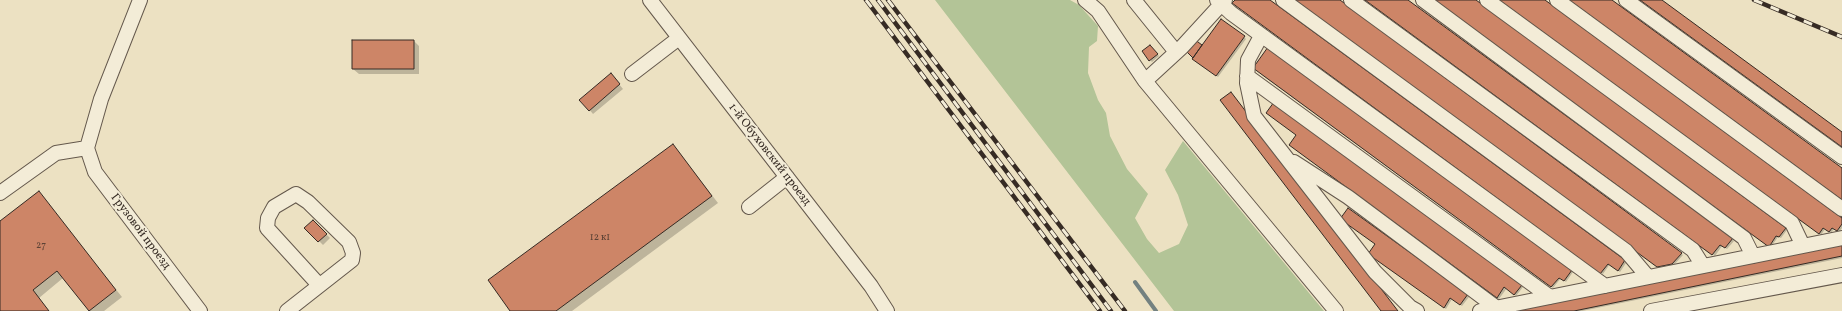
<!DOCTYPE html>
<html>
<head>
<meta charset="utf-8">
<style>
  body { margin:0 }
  canvas { display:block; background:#ece1c2 }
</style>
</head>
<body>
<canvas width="1842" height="311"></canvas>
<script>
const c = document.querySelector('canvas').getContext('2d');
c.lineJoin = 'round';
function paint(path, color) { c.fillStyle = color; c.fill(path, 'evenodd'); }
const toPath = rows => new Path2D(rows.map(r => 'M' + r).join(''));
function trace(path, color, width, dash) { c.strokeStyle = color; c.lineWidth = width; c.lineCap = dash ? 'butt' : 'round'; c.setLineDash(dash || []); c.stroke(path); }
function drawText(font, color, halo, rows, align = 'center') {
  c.font = font + ' Vollkorn,serif'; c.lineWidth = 4; c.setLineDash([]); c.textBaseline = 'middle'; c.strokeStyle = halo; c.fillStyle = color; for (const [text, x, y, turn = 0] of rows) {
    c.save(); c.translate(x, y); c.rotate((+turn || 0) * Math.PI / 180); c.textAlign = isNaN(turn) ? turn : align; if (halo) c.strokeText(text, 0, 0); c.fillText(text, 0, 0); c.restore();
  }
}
const green = toPath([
  [935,0,1070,0,1079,5,1098,26,1097,41,1089,47,1088,73,1098,100,1106,113,1110,136,1127,169,1148,194,1135,218,1147,239,1159,253,1179,244,1188,225,1178,195,1165,170,1183,141,1324,311,1174,311]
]);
const shadow = toPath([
  [1236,0,1268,0,1626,263,1620,272,1610,264,1603,274,1235,5],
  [1295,0,1338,0,1683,255,1674,265,1659,268],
  [1366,0,1406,0,1734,241,1727,249,1722,246,1715,256],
  [1474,0,1785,228,1787,230,1781,238,1778,237,1771,247],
  [1500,0,1543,0,1842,219,1842,228,1839,232,1834,229,1831,233,1825,229,1821,235],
  [1244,37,1246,39,1218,77,1195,61,1194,41,1202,47],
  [414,41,419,46,419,74,359,74,353,69],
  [1152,47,1159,56,1152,62,1150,60],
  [1255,70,1571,271,1573,272,1566,282,1561,278,1553,288],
  [614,78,623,89,593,114,581,100],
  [1298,135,1521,286,1523,287,1516,296,1507,288,1499,299,1292,146],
  [673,145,718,203,572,311,512,311],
  [38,192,122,297,104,311,89,311,63,278,39,298,49,311,0,311,0,222],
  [1348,210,1468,295,1469,297,1462,306,1452,299,1446,309,1370,255,1376,244],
  [313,221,330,238,323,245,306,228],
  [1842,244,1842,258,1582,311,1515,311]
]);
const stream = toPath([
  [1135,282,1156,311]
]);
const building = toPath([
  [1235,0,1270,0,1625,260,1618,271,1608,264,1600,274,1232,3,1235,0],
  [1295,0,1340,0,1682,253,1672,264,1657,267,1295,0],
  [1365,0,1408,0,1733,238,1725,248,1720,245,1712,255,1365,0],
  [1432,0,1476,0,1786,228,1779,237,1776,236,1769,247,1432,0],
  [1499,0,1545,0,1842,218,1842,224,1837,231,1832,228,1829,232,1823,228,1819,234,1499,0],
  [1569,0,1612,0,1842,168,1842,200,1569,0],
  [1640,0,1662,0,1842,132,1842,147,1640,0],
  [1221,19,1245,36,1216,76,1192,59,1221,19],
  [1194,39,1202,45,1193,58,1185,50,1194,39],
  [352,40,414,40,414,69,352,69,352,40],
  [1150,45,1158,54,1149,61,1142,51,1150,45],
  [1268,47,1572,270,1564,281,1559,278,1551,287,1253,68,1268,47],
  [611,73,620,84,589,111,579,100,611,73],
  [1231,92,1398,311,1381,311,1220,100,1231,92],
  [1274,102,1522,285,1514,295,1504,287,1497,298,1289,145,1296,135,1266,113,1274,102],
  [673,144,712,196,556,311,510,311,488,280,673,144],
  [39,191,116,290,89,311,57,271,33,290,49,311,0,311,0,221,39,191],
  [1348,208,1468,294,1460,305,1450,298,1444,308,1368,254,1375,244,1340,219,1348,208],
  [313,220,327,234,318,242,304,228,313,220],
  [1842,243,1842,256,1574,311,1510,311,1842,243]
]);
const minor = toPath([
  [650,0,871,286,887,311],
  [1085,0,1098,11,1145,81,1336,311],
  [1134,0,1176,52],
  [1217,0,1231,13,1605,286],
  [1283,0,1626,251,1648,277],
  [1351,0,1693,250,1703,266],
  [1423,0,1744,238,1753,256],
  [1487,0,1792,223,1803,246],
  [1557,0,1842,209],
  [1626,0,1842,157],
  [1261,36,1248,60,1247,83,1254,116,1375,272,1410,307,1417,311],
  [632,74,679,38],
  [1247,76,1550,297],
  [1145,81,1182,47,1225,0],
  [87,148,95,172,200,311],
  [87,148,101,99,140,0],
  [1294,162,1348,197,1497,308],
  [0,193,56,153,87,148],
  [749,207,787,177],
  [287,311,352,260,353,253,349,242,308,202,296,194,274,207,268,218,267,228,319,285],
  [1480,311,1842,238],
  [1651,311,1842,275]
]);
const rail = toPath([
  [866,0,1100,311],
  [878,0,1111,311],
  [888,0,1125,311],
  [1754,0,1842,37]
]);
const numberNames = [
  ["12 к1",600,238],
  ["27",41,246]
];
const streetNames = [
  ["1-й Обуховский проезд",769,155,52],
  ["Грузовой проезд",140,232,53]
];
paint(green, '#b3c497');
paint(shadow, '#0003');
trace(stream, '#738180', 4);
paint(building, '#cd8567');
trace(building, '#362b24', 1);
trace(minor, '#64584c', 16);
trace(minor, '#f3ecd7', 14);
trace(rail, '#362b24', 4.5);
trace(rail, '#f3ecd7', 3, [9]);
drawText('10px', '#5c4235', null, numberNames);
drawText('12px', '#362b24', '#f3ecd7', streetNames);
</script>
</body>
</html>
